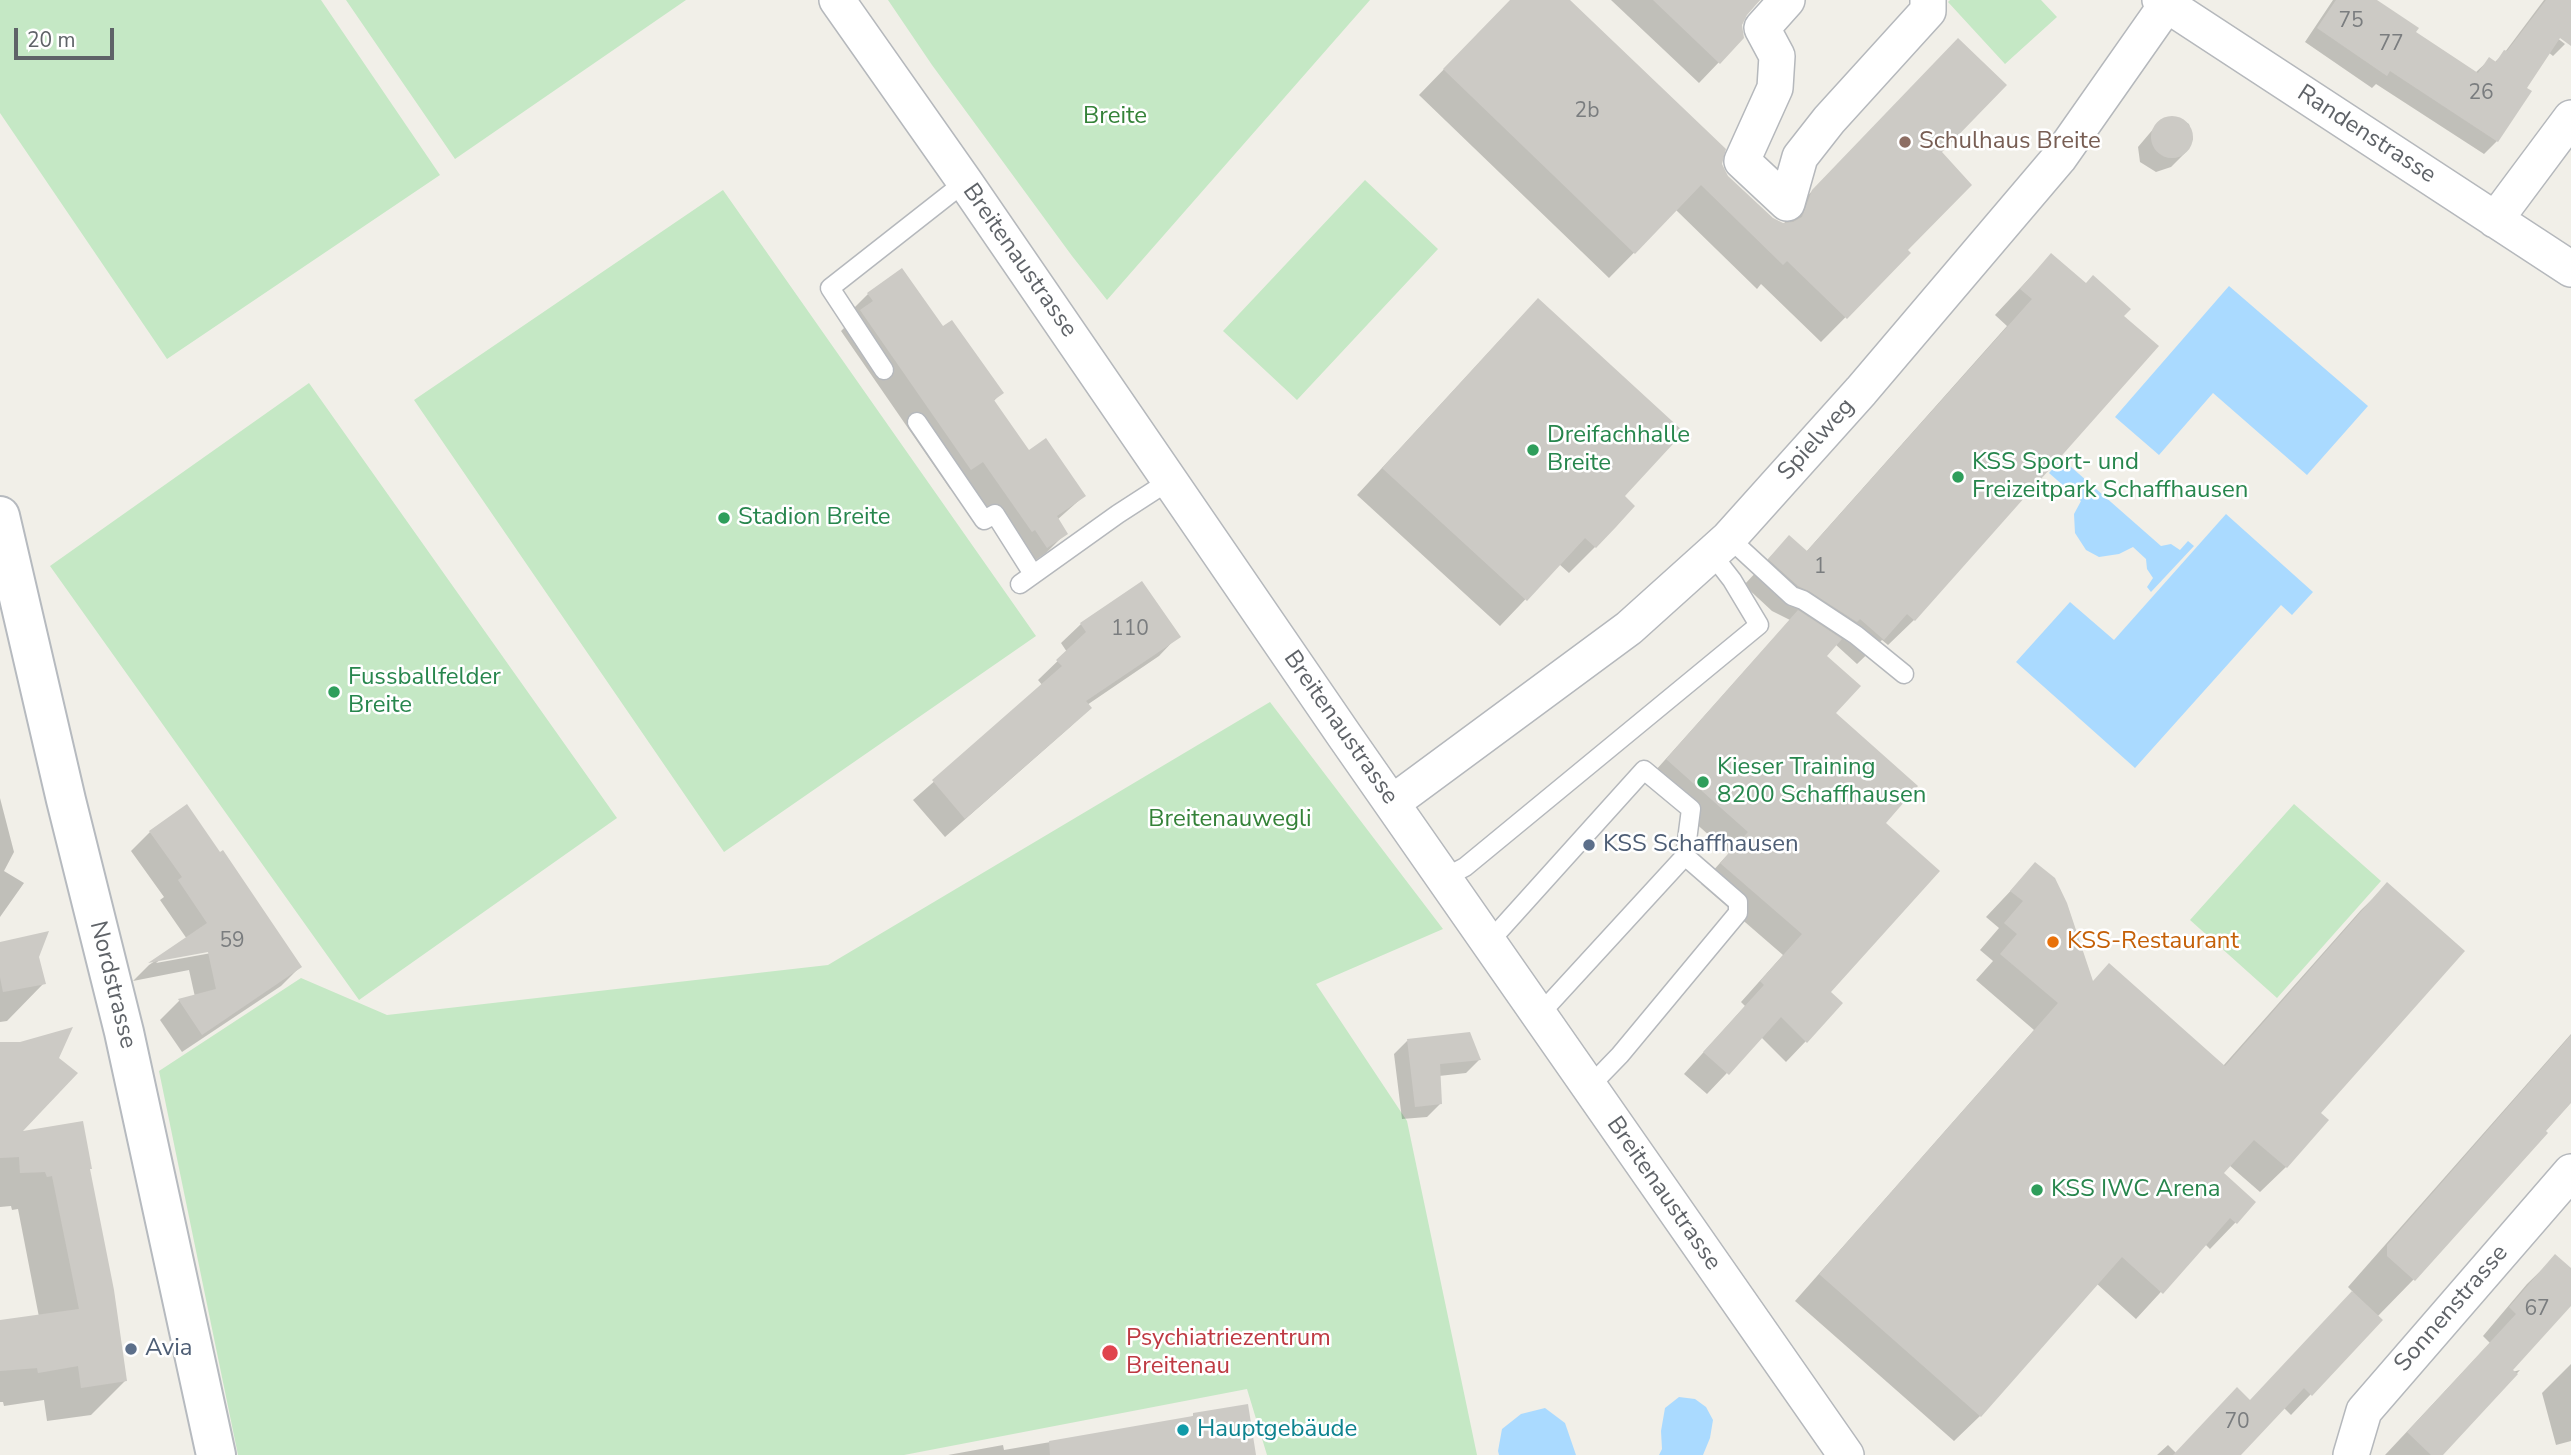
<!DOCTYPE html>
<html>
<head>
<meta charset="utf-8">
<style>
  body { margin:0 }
  #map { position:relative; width:2571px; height:1455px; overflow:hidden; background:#f1efe8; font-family:"Nunito Sans",sans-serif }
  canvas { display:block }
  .scale { position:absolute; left:14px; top:28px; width:100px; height:32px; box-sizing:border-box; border:4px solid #5f6368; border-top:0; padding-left:9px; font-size:21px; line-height:24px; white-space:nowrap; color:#5f6368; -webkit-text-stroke:5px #fff; paint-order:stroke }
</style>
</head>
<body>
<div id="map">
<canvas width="2571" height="1455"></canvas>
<div class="scale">20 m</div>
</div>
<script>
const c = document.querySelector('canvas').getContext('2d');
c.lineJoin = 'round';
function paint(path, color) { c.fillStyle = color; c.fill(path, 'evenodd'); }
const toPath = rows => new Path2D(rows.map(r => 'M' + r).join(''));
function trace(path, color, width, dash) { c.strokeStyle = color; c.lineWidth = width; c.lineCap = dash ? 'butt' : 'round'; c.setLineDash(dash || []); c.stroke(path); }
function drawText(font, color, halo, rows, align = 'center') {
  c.font = font + ' "Nunito Sans",sans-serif'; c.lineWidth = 5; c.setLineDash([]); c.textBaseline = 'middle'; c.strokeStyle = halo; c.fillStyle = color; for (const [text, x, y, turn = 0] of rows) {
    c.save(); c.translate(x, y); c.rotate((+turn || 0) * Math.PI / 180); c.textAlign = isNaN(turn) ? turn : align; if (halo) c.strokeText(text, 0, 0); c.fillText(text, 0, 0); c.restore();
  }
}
const green = toPath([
  [0,0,321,0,440,175,167,359,0,113],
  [346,0,686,0,455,159],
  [888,0,1370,0,1107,300,1072,256,932,65],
  [1950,0,2041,0,2057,17,2005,64,1948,2],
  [1365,180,1438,249,1297,400,1223,331],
  [723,190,1036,636,724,852,414,400],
  [309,383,617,818,359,1000,50,566],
  [1270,702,1443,929,1316,984,1407,1121,1477,1455,1267,1455,1247,1389,904,1455,238,1455,159,1071,301,978,387,1015,828,965],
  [2294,804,2381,881,2277,998,2190,920]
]);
const water = toPath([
  [2229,286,2368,406,2307,475,2213,393,2159,455,2115,417],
  [2062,459,2161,546,2171,544,2180,550,2188,541,2194,546,2151,592,2147,587,2153,578,2147,569,2146,559,2133,547,2119,554,2099,557,2086,550,2075,533,2074,514,2081,501,2049,473],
  [2226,514,2313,592,2292,615,2281,605,2135,768,2016,662,2070,602,2114,640],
  [1679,1397,1695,1399,1706,1407,1713,1420,1710,1438,1703,1455,1659,1455,1662,1449,1661,1431,1665,1408],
  [1545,1408,1565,1423,1576,1455,1499,1455,1498,1451,1502,1429,1521,1414]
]);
const shadow = toPath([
  [1511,0,1568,0,1720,164,1727,177,1772,219,1784,224,1787,217,1933,66,1939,152,1906,250,1909,253,1821,342,1761,284,1757,289,1676,210,1609,278,1419,95],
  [1611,0,1776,0,1774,2,1760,0,1745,14,1740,26,1743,37,1699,83],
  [2333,0,2374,0,2414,33,2475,73,2489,60,2494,63,2505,52,2544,0,2571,0,2571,36,2552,34,2565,44,2553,56,2548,52,2524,88,2497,141,2484,154,2376,84,2372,88,2305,42],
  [2177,117,2189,124,2193,139,2185,153,2171,167,2156,172,2140,162,2138,147,2160,121],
  [2051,255,1914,620,1888,645,1882,640,1857,664,1835,644,1825,656,1834,713,1883,823,1828,992,1806,1041,1786,1062,1761,1037,1707,1094,1684,1074,1745,1006,1741,1002,1783,955,1701,884,1729,853,1647,780,1790,620,1772,611,1744,585,1789,537,1806,552,2007,326,1995,315],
  [868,294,943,328,1001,393,993,402,1029,452,1084,496,1057,520,1066,533,1046,553,1027,566,962,481,950,489,841,331,852,320,848,314],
  [1512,327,1623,496,1595,547,1569,573,1559,564,1500,626,1357,495],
  [1081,624,1178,636,1159,656,1087,705,1090,708,1070,727,945,837,913,800,1043,686,1038,680,1067,652,1061,643],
  [0,798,14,852,4,871,24,883,0,917],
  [150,832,300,967,281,986,182,1052,160,1020,179,1001,195,997,189,970,133,981,149,965,187,939,160,900,164,897,131,851],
  [216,948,217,952,156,963,161,959],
  [2035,865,2092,982,2223,1066,2361,910,2387,885,2319,1113,2286,1167,2260,1192,2229,1165,2222,1173,2254,1203,2235,1223,2210,1249,2205,1244,2136,1319,2096,1283,1980,1416,1954,1441,1795,1301,2034,1030,1976,980,1993,961,1980,950,1999,928,1986,917],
  [0,944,44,983,7,1021,0,1022],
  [2571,1034,2571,1102,2414,1279,2377,1317,2311,1394,2291,1415,2283,1407,2238,1455,2157,1455,2168,1445,2176,1453,2249,1402,2353,1292,2348,1287],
  [1407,1041,1479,1060,1466,1073,1439,1076,1440,1104,1427,1117,1402,1119,1394,1054],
  [0,1061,18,1133,88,1170,125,1381,91,1415,47,1421,44,1400,4,1406,3,1402,0,1402,0,1327,39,1317,18,1209,12,1210,11,1206,0,1207],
  [2555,1257,2571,1271,2571,1303,2508,1373,2520,1370,2441,1455,2385,1455,2490,1343,2483,1336,2527,1284],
  [2571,1364,2571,1441,2556,1445,2542,1393],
  [1194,1415,1255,1455,948,1455,1003,1445,1004,1450,1190,1418]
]);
const building = toPath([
  [1510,0,1570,0,1726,149,1722,164,1728,176,1773,218,1783,223,1793,222,1802,217,1812,190,1958,38,2007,85,1942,152,1972,185,1908,250,1911,253,1847,319,1787,261,1783,265,1701,185,1635,254,1443,69],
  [1653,0,1760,0,1747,15,1742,25,1744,38,1720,64],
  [2336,0,2377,0,2419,28,2416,32,2478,73,2489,57,2496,62,2504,50,2507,51,2546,0,2571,0,2571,46,2560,38,2527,88,2532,91,2498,142,2390,71,2387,76,2317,28],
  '2151 137a21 21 0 1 1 42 0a21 21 0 1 1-42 0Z',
  [2051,253,2086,283,2093,275,2131,309,2124,316,2159,346,1915,621,1907,614,1884,640,1860,619,1857,622,1809,591,1798,586,1768,559,1789,535,1807,551,2032,299,2020,289],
  [902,268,943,326,952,320,1004,393,994,400,1029,450,1046,438,1086,496,1057,516,1068,534,1047,548,1035,530,1032,532,983,462,971,470,860,310,873,301,867,293],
  [1538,298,1684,432,1625,496,1635,506,1616,527,1596,548,1585,538,1527,601,1382,468],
  [1142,581,1181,637,1086,701,1092,708,965,819,932,780,1062,666,1056,660,1086,632,1080,623],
  [1798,610,1842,639,1827,656,1861,686,1836,713,1918,786,1886,823,1940,871,1831,992,1843,1003,1807,1043,1781,1017,1729,1075,1703,1052,1764,985,1760,981,1802,934,1720,863,1748,832,1666,759],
  [187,804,220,852,223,850,302,967,202,1035,178,999,216,989,208,952,148,963,207,923,178,880,182,877,149,831],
  [2035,862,2055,878,2067,903,2093,981,2109,963,2225,1066,2387,882,2465,951,2321,1113,2329,1120,2287,1168,2254,1140,2224,1173,2256,1202,2237,1224,2230,1218,2163,1294,2122,1257,1981,1417,1819,1274,2058,1003,2000,954,2017,934,2004,923,2023,901,2010,891],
  [49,931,39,957,46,984,3,992,0,977,0,942],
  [73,1027,59,1058,78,1073,23,1131,83,1121,92,1169,90,1169,114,1290,127,1381,81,1388,78,1366,38,1373,37,1368,0,1371,0,1320,79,1309,52,1176,47,1177,45,1172,20,1173,19,1157,0,1158,0,1042,20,1042],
  [1470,1032,1481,1060,1440,1064,1442,1104,1415,1107,1407,1039],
  [2571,1035,2571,1103,2546,1131,2548,1133,2415,1281,2387,1256,2387,1245],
  [2555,1254,2571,1268,2571,1306,2513,1370,2518,1374,2443,1455,2431,1455,2407,1432,2516,1314,2509,1307],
  [2352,1291,2383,1320,2312,1396,2304,1388,2241,1455,2173,1455,2237,1387,2250,1400],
  [1248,1404,1256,1455,1050,1455,1049,1441,1193,1416,1193,1413]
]);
const lane = toPath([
  [884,370,830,288,965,182],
  [917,422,984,520,995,514,1033,574],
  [1729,538,1792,596,1803,600,1856,635,1904,674],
  [1020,584,1118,514,1169,481],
  [1444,878,1465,867,1759,625,1732,580,1711,553],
  [1489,942,1644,770,1691,809,1685,856,1738,902,1738,913,1620,1055,1589,1087],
  [1539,1015,1685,856]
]);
const street = toPath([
  [837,0,965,182,1344,735,1846,1455],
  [1787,0,1762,28,1777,56,1775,88,1742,161,1787,203,1800,157,1829,120,1928,11,1928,0],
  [2160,0,2571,269],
  [2495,220,2571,118],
  [1392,803,1629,628,1729,538,1861,391,2059,158,2167,4],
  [2351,1455,2364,1411,2571,1172]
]);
const secondary = toPath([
  [0,516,66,800,124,1032,216,1455]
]);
const markers = [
  [1905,142,7,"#8d6e63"],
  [1533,450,7,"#2e9e5b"],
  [1958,477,7,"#2e9e5b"],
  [724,518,7,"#2e9e5b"],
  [334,692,7,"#2e9e5b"],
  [1703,782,7,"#2e9e5b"],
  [1589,845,7,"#5c6f8a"],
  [2053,942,7,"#e8710a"],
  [2037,1190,7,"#2e9e5b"],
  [131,1349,7,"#5c6f8a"],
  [1110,1353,9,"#e0444e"],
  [1183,1430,7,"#0f9aa8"]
];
const numberNames = [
  ["75",2351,22],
  ["77",2391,45],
  ["26",2481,94],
  ["2b",1587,112],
  ["1",1820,568],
  ["110",1130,630],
  ["59",232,942],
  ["67",2537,1310],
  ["70",2237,1423]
];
const parkNames = [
  ["Breite",1115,117],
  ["Breitenauwegli",1230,820]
];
const streetNames = [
  ["Randenstrasse",2366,135,33],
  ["Breitenaustrasse",1019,261,55],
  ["Spielweg",1817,440,-48],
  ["Breitenaustrasse",1340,728,55],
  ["Nordstrasse",112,985,76],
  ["Breitenaustrasse",1663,1194,55],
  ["Sonnenstrasse",2452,1309,-49]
];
const educationNames = [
  ["Schulhaus Breite",1919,142]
];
const leisureNames = [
  ["Dreifachhalle",1547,436],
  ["Breite",1547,464],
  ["KSS Sport- und",1972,463],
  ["Freizeitpark Schaffhausen",1972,491],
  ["Stadion Breite",738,518],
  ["Fussballfelder",348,678],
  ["Breite",348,706],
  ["Kieser Training",1717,768],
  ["8200 Schaffhausen",1717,796],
  ["KSS IWC Arena",2051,1190]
];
const serviceNames = [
  ["KSS Schaffhausen",1603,845],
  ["Avia",145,1349]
];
const foodNames = [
  ["KSS-Restaurant",2067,942]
];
const healthNames = [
  ["Psychiatriezentrum",1126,1339],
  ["Breitenau",1126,1367]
];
const cultureNames = [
  ["Hauptgebäude",1197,1430]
];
paint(green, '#c5e8c5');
paint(water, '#aadaff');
paint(shadow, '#0003');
paint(building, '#cccac5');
trace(lane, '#b5b8bc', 21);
trace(street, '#b5b8bc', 38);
trace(secondary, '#b6babf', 42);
trace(lane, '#fff', 18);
trace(street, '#fff', 35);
trace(secondary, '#fff', 38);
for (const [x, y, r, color] of markers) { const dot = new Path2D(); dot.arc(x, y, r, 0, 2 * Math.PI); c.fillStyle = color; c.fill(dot); trace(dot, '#fff', 2.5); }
drawText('21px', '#7a7d7f', null, numberNames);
drawText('24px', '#348238', '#fff', parkNames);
drawText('24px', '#5f6368', '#fff', streetNames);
drawText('24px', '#785e54', '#fff', educationNames, 'left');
drawText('24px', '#27864d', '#fff', leisureNames, 'left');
drawText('24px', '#4e5e75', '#fff', serviceNames, 'left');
drawText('24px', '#c56008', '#fff', foodNames, 'left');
drawText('24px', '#be3a42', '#fff', healthNames, 'left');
drawText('24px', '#0d838f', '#fff', cultureNames, 'left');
</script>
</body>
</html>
